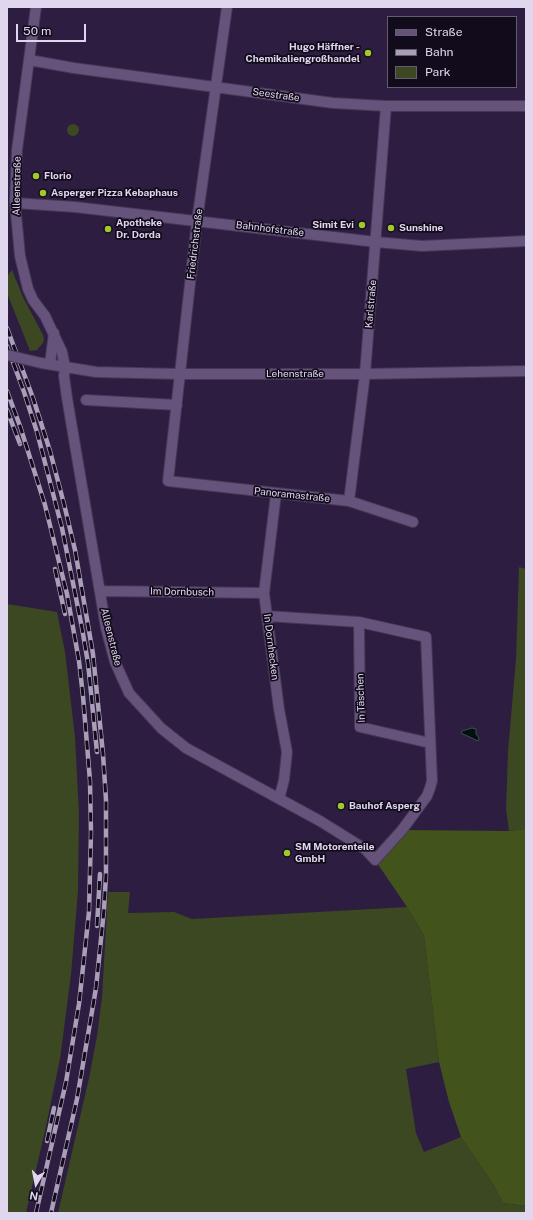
<!DOCTYPE html>
<html>
<head>
<meta charset="utf-8">
<style>
  body { margin:0 }
  #map { position:relative; width:533px; height:1220px; overflow:hidden; background:#2d1d40; font-family:"Public Sans",sans-serif }
  canvas { display:block }
  .frame { position:absolute; inset:0; border:8px solid #e0d7ee; pointer-events:none }
  .legend { position:absolute; left:387px; top:16px; width:130px; height:72px; box-sizing:border-box; background:#120b1b; border:1px solid #645d6f; margin:0; padding:5px 7px; list-style:none; font-size:12px; color:#e0d7ee }
  .legend li { display:flex; align-items:center; gap:8px; height:20px }
  .legend b { width:20px; border:1px solid #645d6f }
  .north { position:absolute; left:16px; top:1164px; width:40px; height:40px; -webkit-text-stroke:3px #120b1b; paint-order:stroke; rotate:190deg; font-size:11px; font-weight:700; line-height:16px; text-align:center; color:#e0d7ee }
  .north::after { content:''; display:block; margin:auto; width:14px; height:18px; background:#e0d7ee; clip-path:polygon(50% 0,100% 100%,50% 72%,0 100%) }
  .scale { position:absolute; left:16px; top:24px; width:70px; height:18px; box-sizing:border-box; border:2px solid #e0d7ee; border-top:0; padding-left:5px; font-size:12px; line-height:14px; white-space:nowrap; color:#e0d7ee; -webkit-text-stroke:3px #120b1b; paint-order:stroke }
</style>
</head>
<body>
<div id="map">
<canvas width="533" height="1220"></canvas>
<div class="frame"></div>
<ul class="legend">
<li><b style="height:5px;background:#65537c"></b>Straße</li>
<li><b style="height:5px;background:#aa9eb9"></b>Bahn</li>
<li><b style="height:11px;background:#3b4821"></b>Park</li>
</ul>
<div class="north">N</div>
<div class="scale">50 m</div>
</div>
<script>
const c = document.querySelector('canvas').getContext('2d');
c.lineJoin = 'round';
function paint(path, color) { c.fillStyle = color; c.fill(path, 'evenodd'); }
const toPath = rows => new Path2D(rows.map(r => 'M' + r).join(''));
function trace(path, color, width, dash) { c.strokeStyle = color; c.lineWidth = width; c.lineCap = dash ? 'butt' : 'round'; c.setLineDash(dash || []); c.stroke(path); }
function drawText(font, color, halo, rows, align = 'center') {
  c.font = font + ' "Public Sans",sans-serif'; c.lineWidth = 3.5; c.setLineDash([]); c.textBaseline = 'middle'; c.strokeStyle = halo; c.fillStyle = color; for (const [text, x, y, turn = 0] of rows) {
    c.save(); c.translate(x, y); c.rotate((+turn || 0) * Math.PI / 180); c.textAlign = isNaN(turn) ? turn : align; if (halo) c.strokeText(text, 0, 0); c.fillText(text, 0, 0); c.restore();
  }
}
const green = toPath([
  '67 130a6 6 0 1 1 12 0a6 6 0 1 1-12 0Z',
  [12,270,23,297,43,335,44,339,43,343,37,350,30,351,7,293,7,276],
  [519,567,526,569,526,829,509,831,506,809,508,751,516,659],
  [7,604,57,612,65,652,75,737,79,813,78,891,71,975,60,1059,45,1131,26,1213,7,1213],
  [108,892,130,892,128,913,174,912,192,919,407,907,424,936,439,1062,406,1069,416,1133,424,1152,461,1137,493,1184,503,1203,526,1206,526,1213,58,1213,89,1078,97,1036,102,997]
]);
const forest = toPath([
  [526,829,526,1206,503,1203,493,1184,461,1137,449,1102,439,1062,424,936,407,907,375,860,402,830,509,831]
]);
const water = toPath([
  [472,728,476,729,476,734,479,738,478,741,461,733,462,731,472,728]
]);
const minor = toPath([
  [36,7,17,150,15,203,20,256,28,289,33,300,45,316,62,352,65,367,64,376,67,398,106,628,115,662,129,693,161,728,186,748,320,821,365,849,375,860,402,830,427,796,430,788,432,781,426,637,359,622,267,616],
  [227,7,197,221,168,481,349,501,413,522],
  [29,60,74,68,333,103,386,106,526,106],
  [15,203,75,207,376,242,422,246,526,241],
  [41,363,96,372,179,374,365,374,526,371],
  [50,364,54,333],
  [86,400,177,405],
  [276,494,264,593,279,709,287,752,284,780,279,799],
  [349,501,365,374,386,106],
  [100,591,264,593],
  [359,622,360,727,430,743]
]);
const rail = toPath([
  [7,328,33,398,50,451,64,504,75,550,93,654,103,754,106,800,106,875,104,910,96,988,77,1099,51,1213],
  [7,346,24,392,37,432,62,528,82,628,88,663,97,752],
  [7,391,20,426,45,505,67,594,79,661,83,696,90,781,91,833,89,912,79,1004,66,1082,36,1213],
  [7,410,20,444],
  [55,569,65,614],
  [97,926,100,874],
  [47,1141,54,1108]
]);
const minorBridge = toPath([
  [7,355,41,363]
]);
const markers = [
  [368,53,4,"#a0ca2c"],
  [36,176,4,"#a0ca2c"],
  [43,193,4,"#a0ca2c"],
  [362,225,4,"#a0ca2c"],
  [391,228,4,"#a0ca2c"],
  [108,229,4,"#a0ca2c"],
  [341,806,4,"#a0ca2c"],
  [287,853,4,"#a0ca2c"]
];
const poiNames = [
  ["Hugo Häffner -",360,47,"right"],
  ["Chemikaliengroßhandel",360,59,"right"],
  ["Florio",44,176],
  ["Asperger Pizza Kebaphaus",51,193],
  ["Apotheke",116,223],
  ["Dr. Dorda",116,235],
  ["Simit Evi",354,225,"right"],
  ["Sunshine",399,228],
  ["Bauhof Asperg",349,806],
  ["SM Motorenteile",295,847],
  ["GmbH",295,859]
];
const streetNames = [
  ["Seestraße",276,95,8],
  ["Alleenstraße",17,186,-89],
  ["Bahnhofstraße",270,229,7],
  ["Friedrichstraße",195,244,-83],
  ["Karlstraße",371,304,-85],
  ["Lehenstraße",295,374],
  ["Panoramastraße",292,495,6],
  ["Im Dornbusch",182,592,1],
  ["Alleenstraße",111,637,76],
  ["In Dornhecken",271,647,83],
  ["In Täschen",361,698,-92]
];
paint(green, '#3b4821');
paint(forest, '#43531c');
paint(water, '#00120f');
trace(water, '#434d52', 1);
trace(minor, '#463756', 12);
trace(minor, '#65537c', 10);
trace(rail, '#aa9eb9', 4.5);
trace(rail, '#120b1b', 3, [9]);
trace(minorBridge, '#463756', 12, []);
trace(minorBridge, '#65537c', 10);
for (const [x, y, r, color] of markers) { const dot = new Path2D(); dot.arc(x, y, r, 0, 2 * Math.PI); c.fillStyle = color; c.fill(dot); trace(dot, '#120b1b', 1.5); }
drawText('bold 10px', '#e0d7ee', '#120b1b', poiNames, 'left');
drawText('10px', '#e0d7ee', '#120b1b', streetNames);
</script>
</body>
</html>
